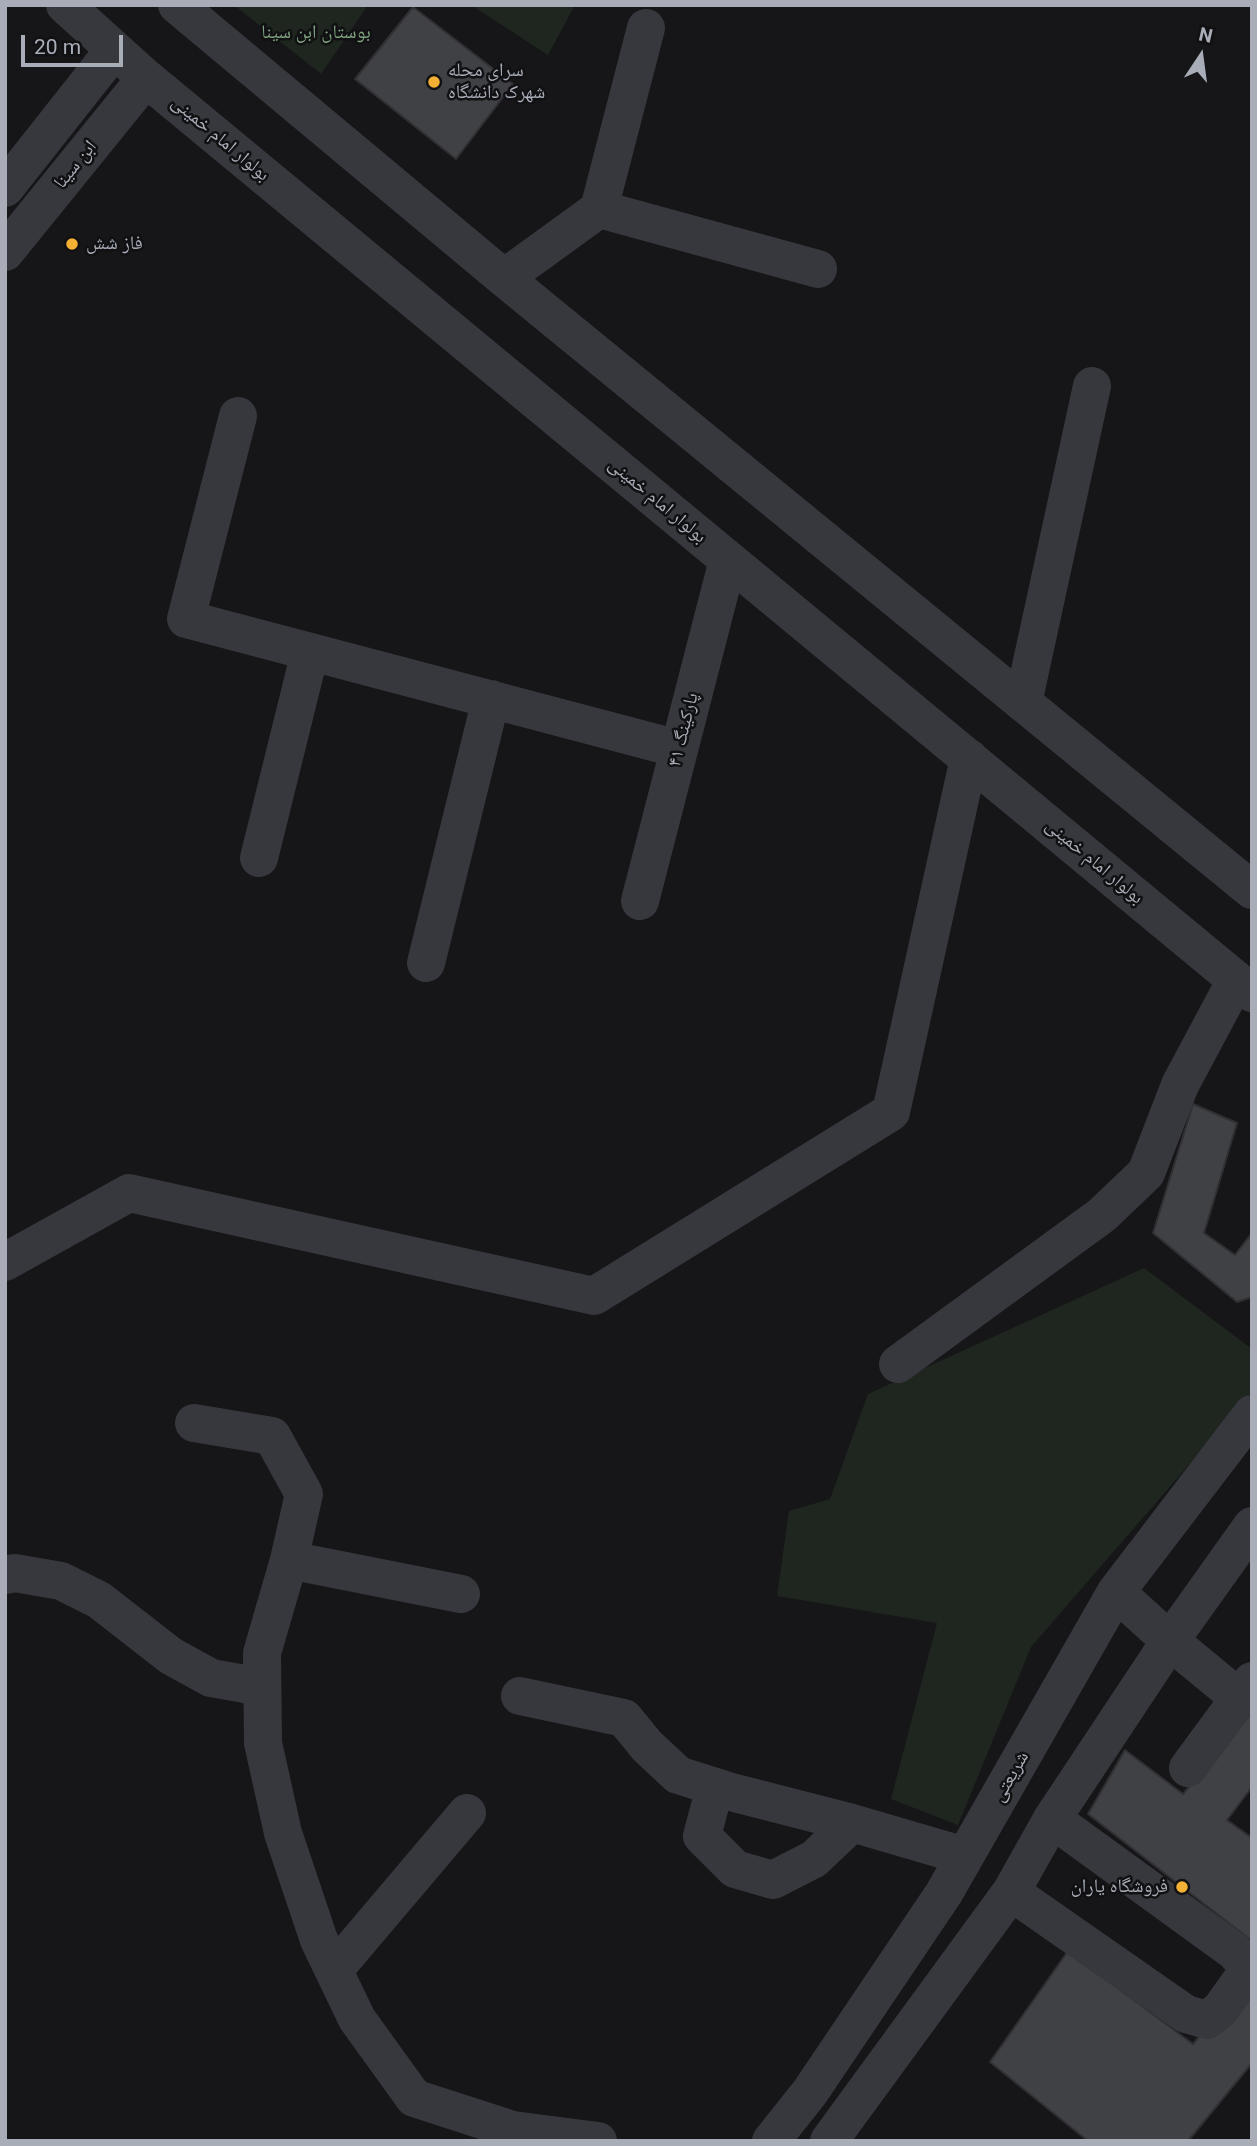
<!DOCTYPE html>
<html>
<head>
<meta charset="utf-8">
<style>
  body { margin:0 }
  #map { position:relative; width:1257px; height:2146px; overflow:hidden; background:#161618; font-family:Roboto,sans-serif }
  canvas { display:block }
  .frame { position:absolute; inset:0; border:7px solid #a8adb8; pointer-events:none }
  .north { position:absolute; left:1166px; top:21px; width:70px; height:70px; -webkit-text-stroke:5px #111113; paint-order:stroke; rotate:13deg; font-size:19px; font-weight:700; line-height:28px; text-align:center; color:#a8adb8 }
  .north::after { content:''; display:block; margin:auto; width:24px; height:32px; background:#a8adb8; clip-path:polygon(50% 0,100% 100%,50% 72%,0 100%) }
  .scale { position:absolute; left:21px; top:35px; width:102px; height:32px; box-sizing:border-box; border:4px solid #a8adb8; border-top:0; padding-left:9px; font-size:21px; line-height:24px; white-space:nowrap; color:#a8adb8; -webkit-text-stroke:5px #111113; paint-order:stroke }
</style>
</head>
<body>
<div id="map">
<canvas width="1257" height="2146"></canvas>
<div class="frame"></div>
<div class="north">N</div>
<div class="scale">20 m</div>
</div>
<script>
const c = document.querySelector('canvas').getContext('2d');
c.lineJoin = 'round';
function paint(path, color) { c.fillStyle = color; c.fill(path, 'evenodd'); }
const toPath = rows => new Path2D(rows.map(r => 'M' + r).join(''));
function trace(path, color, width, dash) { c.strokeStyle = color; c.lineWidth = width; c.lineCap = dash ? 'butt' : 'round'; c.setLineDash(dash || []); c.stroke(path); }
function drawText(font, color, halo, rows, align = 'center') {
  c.font = font + ' Roboto,"Noto Naskh Arabic",sans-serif'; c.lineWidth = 5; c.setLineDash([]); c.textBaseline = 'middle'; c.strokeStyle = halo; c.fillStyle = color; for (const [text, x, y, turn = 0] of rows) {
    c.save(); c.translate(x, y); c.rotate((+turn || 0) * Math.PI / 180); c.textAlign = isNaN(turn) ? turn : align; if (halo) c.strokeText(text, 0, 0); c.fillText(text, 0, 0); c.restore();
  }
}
const green = toPath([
  [234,5,368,5,321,74],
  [471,5,575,5,548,55],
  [1144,1268,1252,1349,1252,1392,1031,1647,958,1825,891,1799,937,1623,777,1596,789,1511,830,1499,868,1394]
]);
const building = toPath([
  [413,7,513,84,456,159,355,79,413,7],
  [1193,1104,1237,1123,1204,1233,1235,1255,1252,1233,1252,1297,1237,1302,1153,1233,1193,1104],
  [1252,1712,1252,1787,1227,1820,1252,1838,1252,1941,1088,1814,1125,1750,1183,1794,1252,1712],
  [1068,1951,1193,2044,1252,1972,1252,2063,1188,2141,1088,2141,990,2062,1068,1951]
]);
const minor = toPath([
  [65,5,146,78,1252,993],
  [177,5,504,278,1252,890],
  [5,188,114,50],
  [599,209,818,269],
  [5,252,146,78],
  [504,278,599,209,646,28],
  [238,416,186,619,679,749],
  [1023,703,1092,386],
  [259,858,310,652],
  [640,901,728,560],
  [426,963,491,699],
  [5,1262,129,1193,594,1296,891,1112,969,758],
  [898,1364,1102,1215,1146,1173,1180,1085,1236,980],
  [194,1423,272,1436,304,1494,289,1560,262,1653,263,1743,283,1833,319,1940,357,2019,414,2098,513,2130,598,2141],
  [289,1560,461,1594],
  [5,1575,15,1573,61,1581,99,1600,171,1656,211,1678,262,1687],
  [1116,1592,1170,1641,1239,1698],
  [520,1696,624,1718,647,1746,678,1775,735,1793,852,1823,965,1856],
  [1188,1768,1252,1681],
  [715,1787,702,1836,735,1869,773,1880,814,1859,852,1823],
  [1011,1892,1186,2014,1207,2020,1220,2010,1245,1975,1244,1962,1234,1951,1052,1819],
  [334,1970,467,1813],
  [771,2141,810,2092,944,1893,1116,1592,1252,1414],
  [829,2141,1011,1892,1052,1819,1170,1641,1252,1526]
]);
const markers = [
  [434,82,7,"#f2b134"],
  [72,244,7,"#f2b134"],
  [1182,1887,7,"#f2b134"]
];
const parkNames = [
  ["بوستان ابن سینا",316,33]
];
const poiNames = [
  ["سرای محله",448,71],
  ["شهرک دانشگاه",448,93],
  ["فاز شش",86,244],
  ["فروشگاه یاران",1168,1887,"right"]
];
const streetNames = [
  ["بولوار امام خمینی",220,139,40],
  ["ابن سینا",76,165,-51],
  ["بولوار امام خمینی",657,501,40],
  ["پارکینگ ۴۱",684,730,-76],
  ["بولوار امام خمینی",1094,862,40],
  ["شریعتی",1011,1777,-60]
];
paint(green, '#1e261f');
paint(building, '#404145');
trace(building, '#303034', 2);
trace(minor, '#37383d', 38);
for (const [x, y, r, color] of markers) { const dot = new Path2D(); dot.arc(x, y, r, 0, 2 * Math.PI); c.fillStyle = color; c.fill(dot); trace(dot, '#111113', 2.5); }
drawText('19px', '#7fa381', '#111113', parkNames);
drawText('19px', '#a8adb8', '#111113', poiNames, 'left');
drawText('19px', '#a8adb8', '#111113', streetNames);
</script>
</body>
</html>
